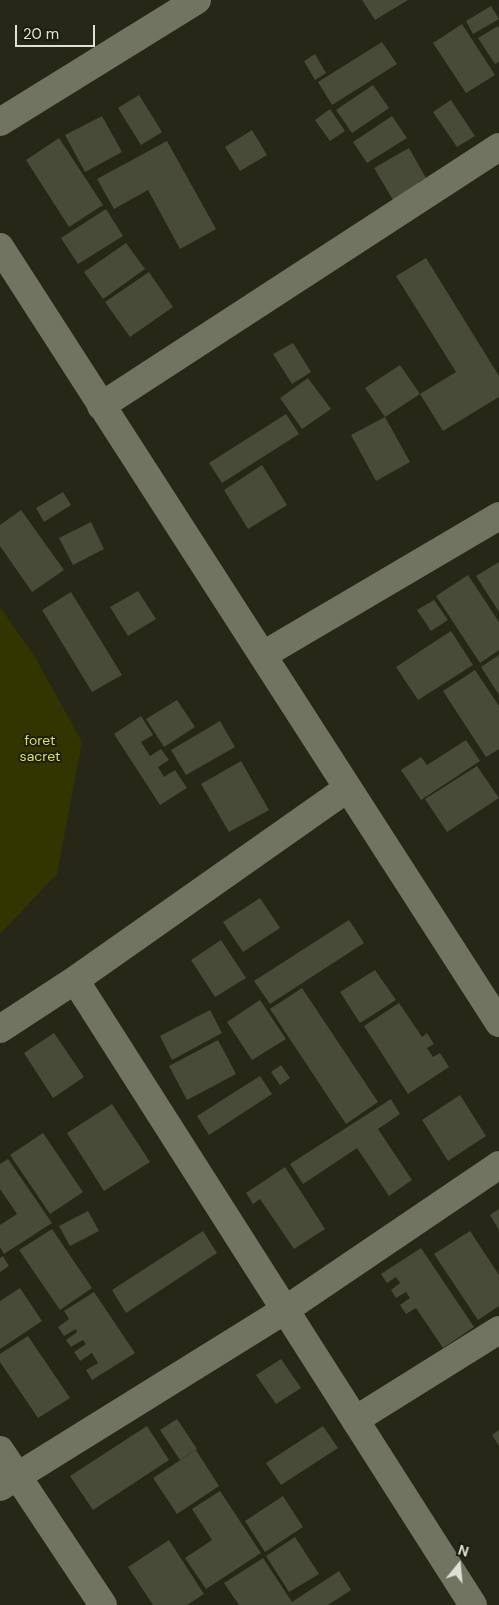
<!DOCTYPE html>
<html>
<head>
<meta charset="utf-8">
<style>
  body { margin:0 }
  #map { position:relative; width:499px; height:1605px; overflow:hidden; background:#262717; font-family:"DM Sans",sans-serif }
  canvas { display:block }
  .north { position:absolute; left:434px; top:1540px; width:50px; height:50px; -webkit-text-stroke:4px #1c1e0e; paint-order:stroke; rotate:17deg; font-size:14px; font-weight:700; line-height:20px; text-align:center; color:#dfe0d6 }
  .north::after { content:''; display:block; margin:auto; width:18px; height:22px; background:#dfe0d6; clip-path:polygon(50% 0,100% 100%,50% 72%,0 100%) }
  .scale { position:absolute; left:15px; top:25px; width:80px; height:22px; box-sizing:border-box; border:2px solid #dfe0d6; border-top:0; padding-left:6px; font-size:15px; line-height:18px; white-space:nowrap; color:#dfe0d6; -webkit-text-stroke:4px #1c1e0e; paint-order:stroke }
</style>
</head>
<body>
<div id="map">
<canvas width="499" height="1605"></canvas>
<div class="north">N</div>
<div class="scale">20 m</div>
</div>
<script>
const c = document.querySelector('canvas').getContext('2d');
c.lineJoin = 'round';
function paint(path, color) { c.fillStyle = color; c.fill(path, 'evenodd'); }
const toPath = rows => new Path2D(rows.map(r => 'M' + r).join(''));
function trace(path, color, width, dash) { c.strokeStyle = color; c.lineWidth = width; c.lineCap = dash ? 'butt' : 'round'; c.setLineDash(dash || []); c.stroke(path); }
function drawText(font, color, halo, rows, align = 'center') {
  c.font = font + ' "DM Sans",sans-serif'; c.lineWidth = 4; c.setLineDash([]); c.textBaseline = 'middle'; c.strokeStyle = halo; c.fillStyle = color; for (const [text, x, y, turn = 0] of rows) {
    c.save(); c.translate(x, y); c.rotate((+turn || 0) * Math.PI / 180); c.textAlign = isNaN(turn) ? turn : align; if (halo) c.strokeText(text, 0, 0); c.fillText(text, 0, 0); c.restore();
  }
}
const green = toPath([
  [0,607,35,657,82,742,57,874,0,934]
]);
const building = toPath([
  [362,0,408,0,375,20],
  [491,6,499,19,473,34,466,21],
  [462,24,495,75,466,93,433,43],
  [498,26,499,28,499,62,495,64,478,38],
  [382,42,397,64,332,105,318,82],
  [315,54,326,73,315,80,304,61],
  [373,85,389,108,352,133,336,110],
  [139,95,162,132,141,145,118,108],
  [451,100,475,136,457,147,433,112],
  [330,109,345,131,330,141,315,120],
  [102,116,122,152,85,172,65,135],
  [392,116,407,138,367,163,353,142],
  [252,130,267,155,240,171,225,147],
  [59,138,103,205,69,227,26,160],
  [167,141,216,229,180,249,148,190,114,209,97,179],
  [409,148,426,178,419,182,423,188,399,210,374,168],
  [106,209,123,236,78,264,61,238],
  [126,243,145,269,103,299,84,272],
  [426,258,499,376,499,397,443,431,420,394,456,372,396,276],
  [149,272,173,307,130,337,105,302],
  [293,343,311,372,292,384,273,354],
  [400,365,420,394,385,417,365,388],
  [308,378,331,409,302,429,280,398],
  [286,414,299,434,222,483,209,463],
  [385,417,410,462,376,481,351,435],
  [262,465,287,505,248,529,224,490],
  [63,492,71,505,44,522,36,508],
  [21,510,64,570,32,592,0,546,0,525],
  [91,522,104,549,73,565,59,538],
  [499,562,499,612,476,576],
  [468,575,499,622,499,650,480,663,436,596],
  [138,591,156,619,128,636,110,607],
  [71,592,122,675,92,692,42,610],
  [434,600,448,620,431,631,417,610],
  [451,631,473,665,418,700,396,667],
  [499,655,499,695,481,667],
  [475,670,499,706,499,749,486,757,443,691],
  [177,700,195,727,164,747,146,719],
  [141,716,153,735,141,742,150,756,161,749,169,760,158,767,164,777,175,770,187,788,160,805,114,734],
  [220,721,235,747,186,775,171,750],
  [466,740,480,761,421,800,401,770,421,757,427,765],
  [241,761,269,810,229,832,201,784],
  [477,766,499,798,447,832,425,799],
  [260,898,280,928,243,952,223,922],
  [349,920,364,943,270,1004,254,981],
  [221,940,246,978,215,997,191,960],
  [375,970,396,1000,360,1023,340,992],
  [302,988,378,1102,346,1124,270,1009],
  [260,1000,286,1039,252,1060,227,1022],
  [399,1003,422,1037,427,1033,434,1044,427,1048,433,1057,440,1053,449,1067,408,1094,364,1026],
  [210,1010,222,1033,172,1060,160,1036],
  [54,1033,84,1077,53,1098,24,1053],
  [218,1040,236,1074,187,1100,169,1066],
  [281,1065,290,1078,280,1085,271,1072],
  [260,1076,272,1094,209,1135,197,1116],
  [460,1095,486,1136,448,1161,422,1120],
  [391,1099,400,1114,378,1129,412,1180,389,1196,357,1148,303,1184,290,1164],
  [112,1104,150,1162,104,1191,67,1133],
  [43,1133,83,1192,50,1214,10,1155],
  [8,1159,52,1223,4,1254,0,1247,0,1225,17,1214,0,1189,0,1164],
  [285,1167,325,1229,294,1249,260,1199,253,1204,246,1193],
  [499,1209,499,1230,490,1215],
  [88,1211,99,1231,70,1246,59,1226],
  [52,1229,92,1288,60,1310,19,1250],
  [203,1231,217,1253,126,1313,112,1290],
  [470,1231,499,1275,499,1306,478,1320,434,1254],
  [421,1248,474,1327,443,1348,416,1308,406,1314,400,1305,410,1298,406,1292,396,1298,391,1290,400,1283,396,1277,387,1283,381,1274],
  [3,1256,9,1266,0,1272,0,1258],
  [20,1288,42,1321,0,1349,0,1301],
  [94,1292,135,1353,92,1380,86,1370,98,1363,92,1353,80,1361,74,1352,86,1344,83,1340,71,1347,66,1340,77,1332,76,1329,64,1336,58,1327,69,1319,64,1311],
  [28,1336,70,1398,38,1418,0,1362,0,1354],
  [281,1359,301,1388,276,1404,256,1375],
  [177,1419,197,1449,180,1460,160,1430],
  [147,1426,169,1460,93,1510,70,1476],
  [323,1426,338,1448,281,1485,266,1463],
  [499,1430,499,1446,492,1435],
  [196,1450,219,1486,177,1514,153,1478],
  [220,1491,261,1553,206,1589,185,1558,212,1540,192,1509],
  [283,1496,303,1527,265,1552,245,1521],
  [295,1537,319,1574,289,1592,266,1556],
  [169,1540,204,1594,187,1605,153,1605,128,1567],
  [263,1558,292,1602,339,1571,351,1590,328,1605,239,1605,224,1583]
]);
const minor = toPath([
  [0,122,197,0],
  [0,247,499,1023],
  [101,406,499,147],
  [263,655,499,516],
  [75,980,473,1605],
  [0,1029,75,980,348,788],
  [355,1420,499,1330],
  [0,1450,103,1605],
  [0,1487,285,1310,499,1165]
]);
const parkNames = [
  ["foret",40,741],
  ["sacret",40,757]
];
paint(green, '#333500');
paint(building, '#494b39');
trace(minor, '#727462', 28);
drawText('14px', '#d7e059', '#1c1e0e', parkNames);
</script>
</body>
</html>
